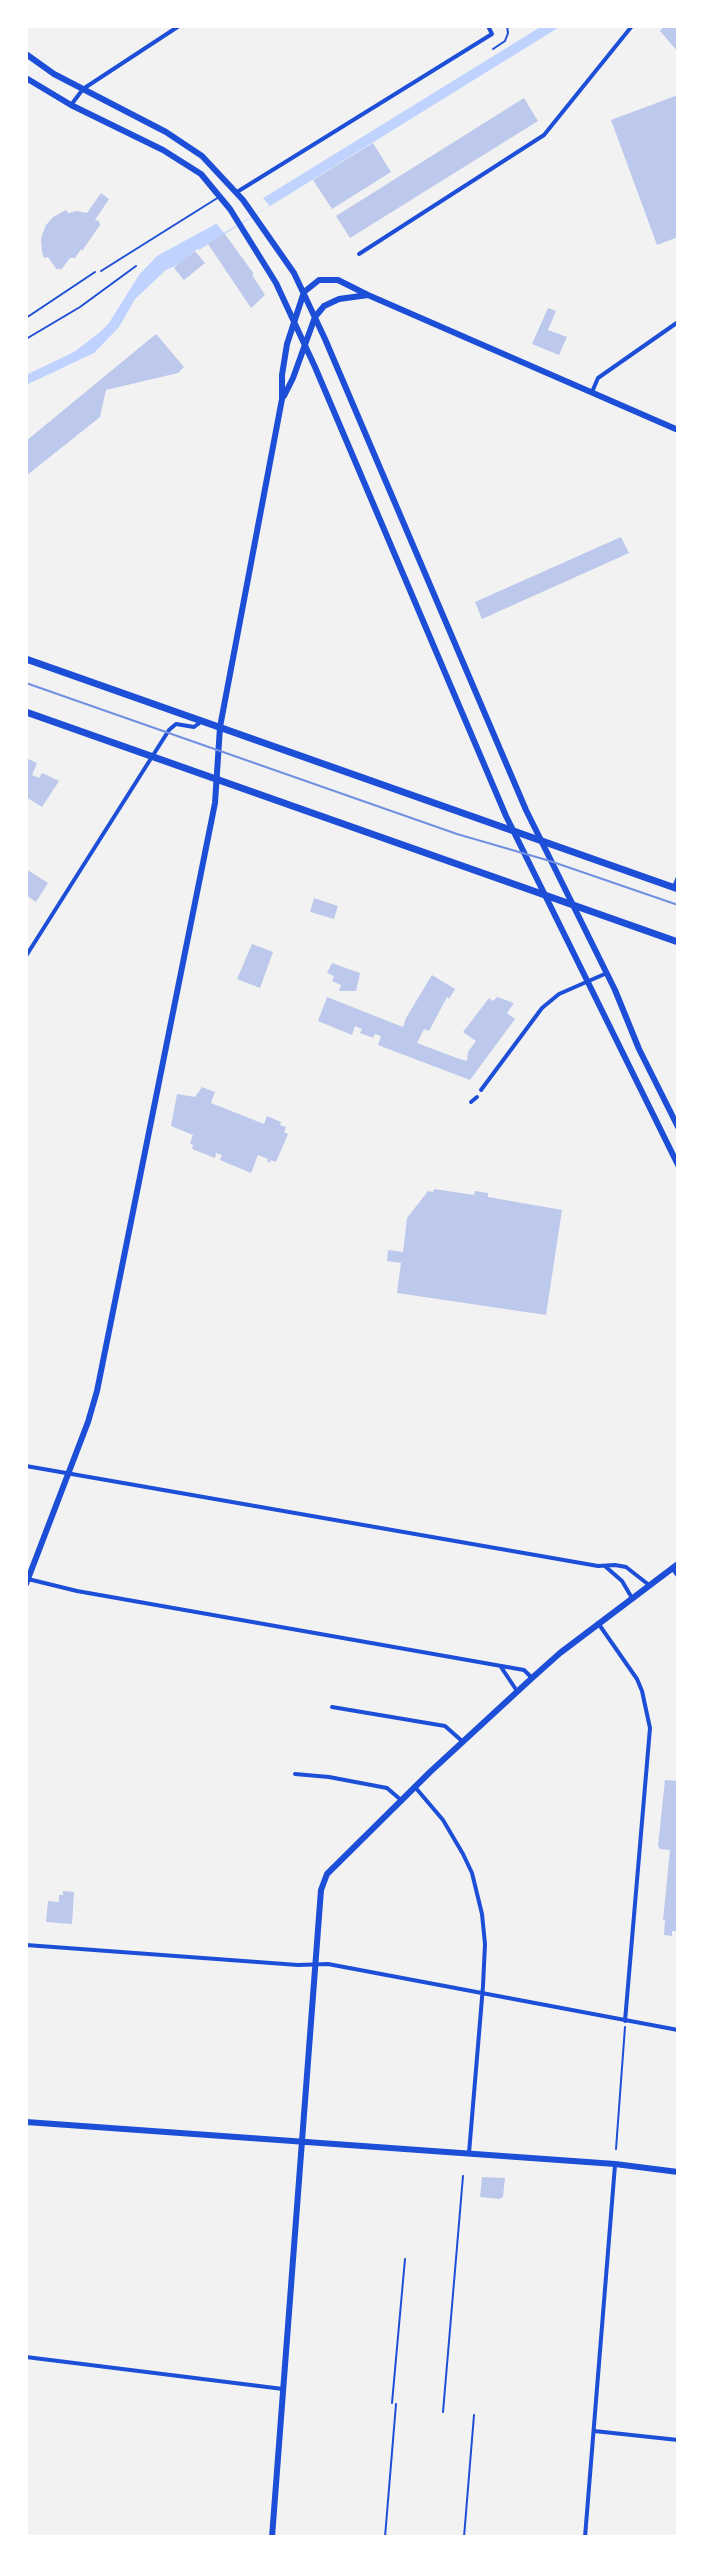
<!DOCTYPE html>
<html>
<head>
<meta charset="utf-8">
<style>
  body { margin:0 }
  #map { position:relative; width:704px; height:2563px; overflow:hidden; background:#f2f2f2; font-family:"Roboto Condensed",sans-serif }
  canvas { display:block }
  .frame { position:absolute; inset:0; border:28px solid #fff; pointer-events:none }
</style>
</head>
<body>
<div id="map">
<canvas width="704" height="2563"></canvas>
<div class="frame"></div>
</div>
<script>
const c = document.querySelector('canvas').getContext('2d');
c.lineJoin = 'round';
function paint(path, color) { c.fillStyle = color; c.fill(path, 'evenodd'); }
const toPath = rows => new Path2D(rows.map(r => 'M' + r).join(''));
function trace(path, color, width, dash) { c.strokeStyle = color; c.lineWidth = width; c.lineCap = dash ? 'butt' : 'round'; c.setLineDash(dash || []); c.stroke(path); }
const water = toPath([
  [542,26,561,26,199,250,197,249,178,265,166,270,135,299,119,327,94,353,26,385,26,375,74,352,100,332,109,323,139,275,157,256,265,197]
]);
const pier = toPath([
  [263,198,270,206,224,233,215,222]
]);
const building = toPath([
  [664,26,678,26,678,52,660,31],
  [678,95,678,237,657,245,611,120],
  [524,98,538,121,350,238,336,216],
  [373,143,391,172,332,209,313,180],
  [101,193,109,199,95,220,99,221,100,225,82,251,81,249,75,258,70,258,61,270,58,268,57,270,48,257,44,258,42,252,41,238,46,225,53,217,66,210,68,213,77,211,87,213],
  [224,233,254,274,252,275,265,295,251,308,208,244],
  [195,251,205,263,184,280,174,268],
  [548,308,556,311,548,330,567,337,559,355,532,344],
  [156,334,184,367,178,373,106,390,100,417,26,476,26,441],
  [621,537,629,553,482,619,475,602],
  [26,758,37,763,32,775,39,778,42,773,59,781,42,807,26,797],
  [26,869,48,883,36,902,26,895],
  [314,898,338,906,334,919,310,912],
  [252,944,273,952,260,988,237,979],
  [332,963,360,973,356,991,339,991,341,985,332,981,334,976,327,973],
  [432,975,455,989,449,999,447,997,429,1031,424,1029,417,1043,457,1058,467,1061,468,1052,476,1041,463,1032,489,998,493,1001,497,997,514,1003,507,1013,515,1019,470,1080,378,1045,381,1036,375,1034,373,1038,360,1033,362,1029,355,1026,352,1035,318,1021,327,997,403,1027,406,1018],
  [202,1087,215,1092,211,1103,264,1124,267,1116,281,1122,280,1125,286,1127,284,1132,288,1134,276,1162,271,1160,270,1163,267,1161,268,1159,258,1155,251,1173,220,1160,222,1155,216,1153,215,1158,192,1149,193,1145,190,1143,193,1135,171,1126,177,1094,195,1097],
  [434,1189,474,1195,475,1191,488,1193,488,1197,562,1210,546,1315,397,1293,401,1263,387,1261,388,1250,403,1252,407,1218,428,1191,433,1192],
  [665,1780,678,1781,678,1931,672,1931,672,1936,664,1935,665,1920,663,1920,670,1850,660,1849,658,1846],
  [63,1891,74,1892,72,1924,46,1922,48,1901,59,1902,59,1895,63,1895],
  [482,2177,505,2178,503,2197,500,2199,480,2197]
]);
const path = toPath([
  [493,49,505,41,508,33,507,26],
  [26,318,95,272],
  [26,339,80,307,136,266],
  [616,2149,625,2027],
  [392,2403,405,2259],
  [443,2412,463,2176],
  [385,2537,396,2404],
  [464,2537,474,2415]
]);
const service = toPath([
  [101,271,219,197]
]);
const minor = toPath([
  [71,105,83,89,179,26],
  [237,192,492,34,488,26],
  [359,254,544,135,632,26],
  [592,392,598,378,678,322],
  [674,887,678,877],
  [26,956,169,730,176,724,194,727,202,721],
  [481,1090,542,1008,559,994,607,973],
  [471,1102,477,1097],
  [26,1466,598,1566,615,1565,626,1567,649,1585],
  [606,1567,622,1581,632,1598],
  [672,1568,678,1576],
  [28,1579,77,1591,524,1670,532,1678],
  [598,1623,637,1679,642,1691,650,1728,625,2021],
  [501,1667,517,1691],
  [332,1707,445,1726,462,1741],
  [295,1774,329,1777,387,1788,401,1800],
  [415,1787,443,1820,463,1854,472,1873,482,1914,485,1944,483,1986,469,2153],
  [26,1945,298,1965,328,1964,678,2030],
  [26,2357,283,2389],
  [594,2431,678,2440],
  [585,2537,615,2165]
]);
const tertiary = toPath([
  [26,2122,615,2164,678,2172],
  [272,2537,321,1890,327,1874,430,1772,532,1678,560,1653,678,1564]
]);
const secondary = toPath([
  [26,54,54,74,166,132,202,156,243,200,294,273,325,339,526,810,615,990,639,1049,678,1127],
  [26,78,71,105,163,150,201,174,230,209,276,283,315,367,506,816,678,1165],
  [284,396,293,378,315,317,324,306,339,299,368,295],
  [26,1584,88,1422,97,1391,215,803,220,727,282,399,282,375,287,344,304,292,319,280,338,280,368,295,678,430]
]);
const primary = toPath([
  [26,659,678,889],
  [26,712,678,942]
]);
const tram = toPath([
  [26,683,457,834,550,861,678,905]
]);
paint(water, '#bfd3fe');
paint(pier, '#f2f2f2');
paint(building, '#bdc9ec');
trace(path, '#1d4ed8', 2);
trace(service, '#1d4ed8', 2);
trace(minor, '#1d4ed8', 4);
trace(tertiary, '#1d4ed8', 6);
trace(secondary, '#1d4ed8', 6);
trace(primary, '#1d4ed8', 7);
trace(tram, '#7290e2', 2);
</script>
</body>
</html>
